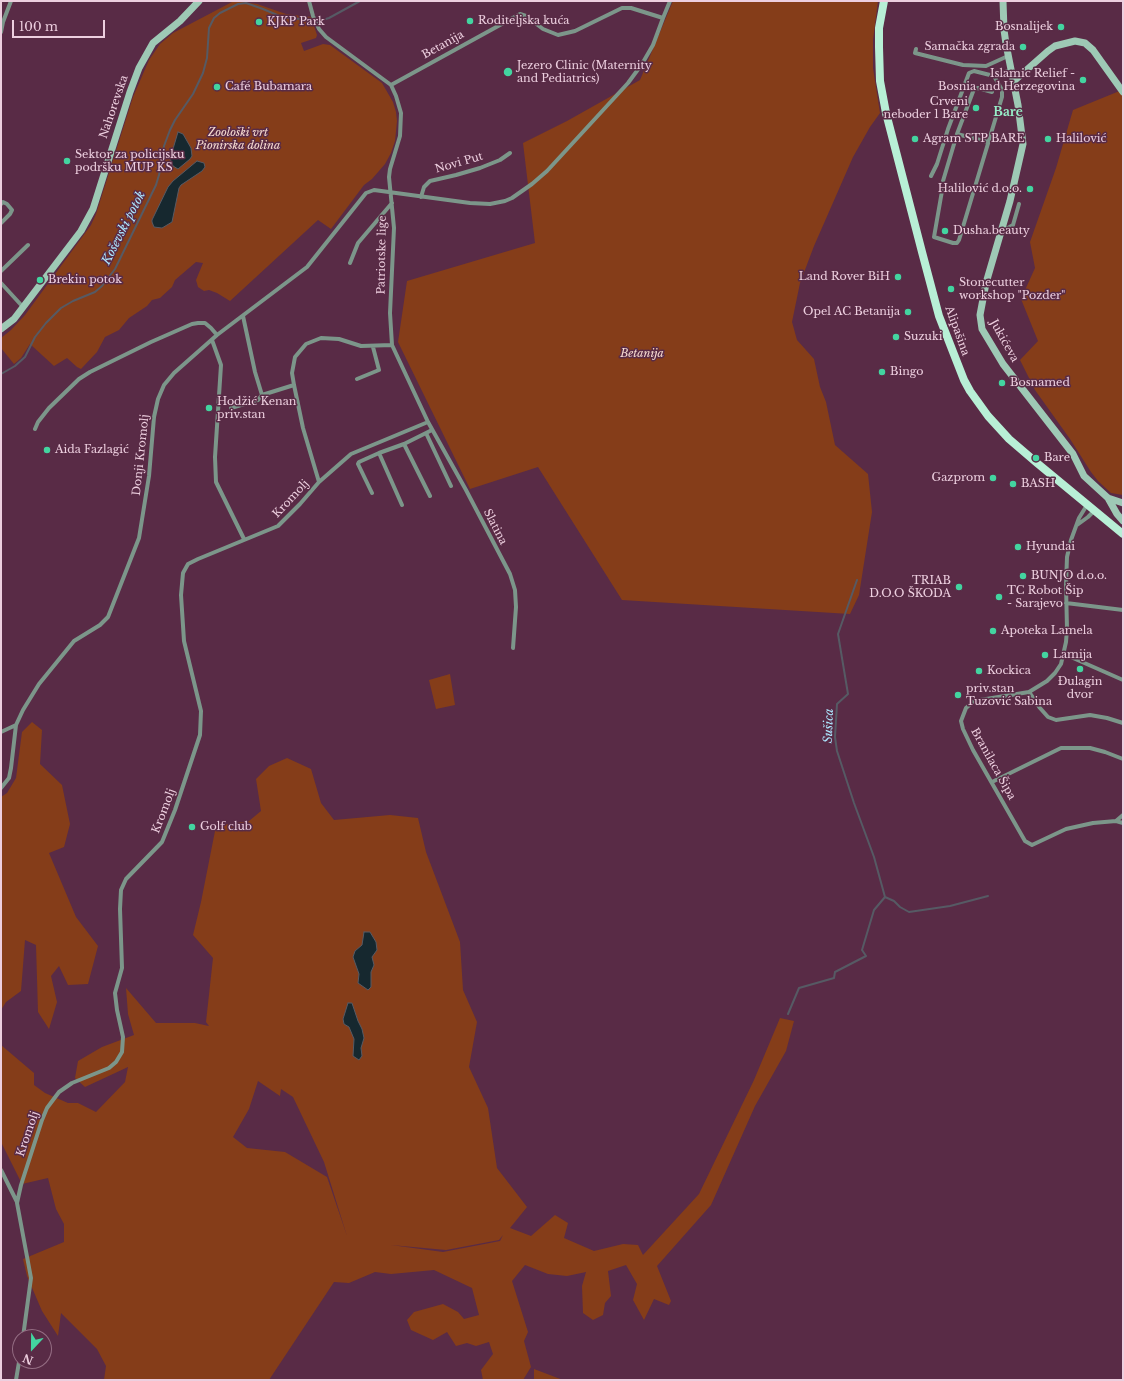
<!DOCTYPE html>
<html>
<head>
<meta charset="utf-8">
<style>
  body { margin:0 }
  #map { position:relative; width:1124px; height:1381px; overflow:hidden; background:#592b46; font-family:"Libre Baskerville",serif }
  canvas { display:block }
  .frame { position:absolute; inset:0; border:2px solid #edcfdf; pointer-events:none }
  .north { position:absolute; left:12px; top:1329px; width:40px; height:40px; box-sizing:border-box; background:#592b46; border:1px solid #946d83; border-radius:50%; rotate:202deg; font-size:11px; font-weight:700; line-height:16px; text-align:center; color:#edcfdf }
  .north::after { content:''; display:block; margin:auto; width:14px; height:18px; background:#43d4a0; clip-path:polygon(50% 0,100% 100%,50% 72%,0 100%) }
  .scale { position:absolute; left:12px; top:20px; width:93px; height:18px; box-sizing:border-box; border:2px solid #edcfdf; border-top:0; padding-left:5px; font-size:12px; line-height:14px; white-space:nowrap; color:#edcfdf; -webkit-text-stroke:3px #592b46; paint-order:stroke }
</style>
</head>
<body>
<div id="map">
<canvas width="1124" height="1381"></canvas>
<div class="frame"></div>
<div class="north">N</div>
<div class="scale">100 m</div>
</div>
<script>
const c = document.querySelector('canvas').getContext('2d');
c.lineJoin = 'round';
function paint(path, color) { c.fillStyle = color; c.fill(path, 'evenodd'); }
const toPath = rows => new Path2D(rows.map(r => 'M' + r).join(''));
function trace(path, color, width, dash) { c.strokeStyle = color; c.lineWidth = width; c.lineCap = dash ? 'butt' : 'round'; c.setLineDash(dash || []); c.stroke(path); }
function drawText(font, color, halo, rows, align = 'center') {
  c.font = font + ' "Libre Baskerville",serif'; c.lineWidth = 3; c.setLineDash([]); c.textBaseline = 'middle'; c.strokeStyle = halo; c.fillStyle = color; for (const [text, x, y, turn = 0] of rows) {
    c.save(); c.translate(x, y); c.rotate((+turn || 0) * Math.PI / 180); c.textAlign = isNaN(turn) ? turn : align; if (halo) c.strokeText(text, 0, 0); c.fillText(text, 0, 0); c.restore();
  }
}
const green = toPath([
  [234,1,257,4,286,14,311,17,317,35,316,38,301,43,304,51,323,44,330,45,382,83,393,102,396,112,397,121,395,141,391,153,385,164,372,179,364,185,331,229,318,220,230,301,217,293,209,290,204,291,198,287,196,280,203,263,196,262,175,280,172,287,160,298,152,300,147,306,129,318,119,330,105,337,97,352,81,369,77,367,67,358,54,366,30,344,21,358,14,364,1,348,1,338,11,330,25,315,91,225,96,214,133,97,149,60,160,44,173,33],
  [673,1,878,1,873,40,873,68,880,113,870,127,853,157,814,246,800,283,792,322,797,340,814,359,820,387,826,402,835,445,868,474,872,512,859,595,850,614,622,600,538,467,470,489,398,342,407,281,535,243,523,143,567,121,640,80],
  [1122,90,1123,93,1123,495,1111,493,1098,481,1091,472,1070,439,1035,390,1020,360,1038,341,1021,299,1035,268,1030,242,1056,168,1073,110],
  [450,674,455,705,436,709,429,680],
  [32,722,42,730,40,764,62,785,70,824,64,847,49,853,76,917,98,946,88,984,68,985,59,966,51,976,57,1002,49,1029,38,1012,36,945,25,940,21,991,6,1002,1,1010,1,797,7,793,16,778,22,732],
  [287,758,311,769,321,803,334,820,390,815,418,818,426,852,460,942,463,990,477,1022,469,1067,488,1108,497,1168,527,1207,510,1228,531,1236,555,1215,568,1223,564,1238,594,1251,623,1244,638,1245,643,1255,699,1194,754,1080,780,1018,794,1021,786,1051,755,1106,711,1205,657,1266,671,1301,669,1305,654,1299,644,1320,633,1300,637,1284,626,1265,608,1271,611,1296,605,1303,603,1315,593,1320,583,1313,582,1286,586,1272,567,1276,548,1274,525,1265,512,1281,528,1332,524,1341,531,1367,523,1380,483,1380,481,1370,493,1354,489,1342,476,1346,467,1343,456,1346,447,1332,433,1340,411,1330,407,1320,414,1312,443,1304,458,1312,464,1319,479,1315,472,1288,434,1270,391,1274,375,1272,349,1283,334,1282,269,1380,104,1380,106,1366,97,1349,61,1313,58,1336,42,1311,27,1276,23,1259,64,1242,64,1224,56,1209,48,1178,22,1184,1,1142,1,1045,34,1073,34,1085,45,1093,68,1103,78,1103,96,1112,125,1082,128,1067,85,1087,75,1078,78,1061,102,1047,134,1035,128,1014,126,988,156,1023,195,1023,209,1026,206,1022,213,958,193,935,201,902,216,826,249,821,261,811,256,779,269,766],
  [258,1081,280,1096,281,1089,293,1097,324,1162,347,1236,327,1177,285,1152,247,1148,233,1137,249,1109],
  [503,1235,500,1241,443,1252,391,1245,446,1250,499,1240],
  [534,1369,563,1380,534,1380]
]);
const water = toPath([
  [178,132,183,134,191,148,192,156,190,159,178,169,173,166,170,159,178,132],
  [197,161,204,163,205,167,202,171,181,185,179,188,172,222,162,228,154,227,152,222,152,220,168,187,173,181,197,161],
  [364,932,370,932,376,942,377,950,372,957,374,965,371,972,371,987,368,990,358,983,359,974,353,957,355,951,362,945,364,932],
  [348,1003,352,1003,358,1021,362,1029,364,1038,361,1048,362,1056,359,1060,353,1056,354,1039,349,1027,344,1024,343,1019,348,1003]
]);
const stream = toPath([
  [1,374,15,366,25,357,35,337,46,323,61,308,73,301,95,292,102,286,115,269,156,185,159,175,164,146,170,130,175,120,193,94,203,73,207,58,209,28,214,18,220,13,238,4,246,3,263,9,282,17,319,21,329,18,360,1],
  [885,897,894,901,900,907,909,912,950,906,988,896],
  [788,1014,799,988,834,978,835,972,866,956,862,950,874,910,885,897,874,857,854,803,837,751,835,737,837,704,848,694,838,634,857,580]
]);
const street = toPath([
  [309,1,313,16,319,29,326,37,391,85,396,96,401,113,400,136,390,169,389,177,394,228,390,313,392,345,428,422,466,490,510,574,515,590,516,607,513,648],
  [1,32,3,22,11,1],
  [916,49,915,53,963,65,986,66,1008,56],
  [391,85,520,14,526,16,543,29,558,35,575,31,622,8,631,8,663,18,670,1],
  [957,134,974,89,978,88,992,92],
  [931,176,937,164,948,129,969,73,974,71,994,76,1011,70],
  [943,181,957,134,988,142],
  [942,191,934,237,953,243,957,243,959,240,1002,97,1002,90,994,76],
  [421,197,424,187,430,181,456,175,480,168,500,160,510,153],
  [1,204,3,202,7,204,12,210,10,214,1,223],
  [1001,232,1013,225,1019,204],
  [350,263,358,243,392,203],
  [1,271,28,245],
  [1,283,23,307],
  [212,340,221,365,215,457,216,482,244,539],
  [357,379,379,370,373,347],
  [262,395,294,385],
  [231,408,258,400,262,395,255,372,243,316],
  [35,429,38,422,49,408,79,379,90,372,151,342,192,324,198,323,205,323,211,328,217,335],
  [426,433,451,486],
  [319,482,303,428,294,385,292,373,295,357,306,344,321,338,339,339,361,346,392,345],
  [372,493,358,464,359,462,379,453],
  [430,496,404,444,432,430],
  [402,505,379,453,404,444],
  [1087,505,1079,518,1071,540,1067,557,1066,585,1067,629,1066,642,1061,664,1055,673,1047,681,1029,692,974,701,966,708,961,721,963,729,973,750,1025,841,1032,845,1066,829,1093,823,1116,821,1123,823],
  [1077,525,1088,517,1094,511],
  [1066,603,1123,610],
  [1064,654,1123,680],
  [1029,692,1040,708,1048,717,1056,720,1090,715,1107,718,1123,723],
  [1,732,16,725],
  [992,782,1061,748,1090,748,1105,752,1123,759],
  [1,788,9,778,11,768,16,725,23,710,39,684,74,641,100,625,108,617,139,538,149,476,154,417,158,399,164,385,174,373,217,335,307,267,366,193,374,190,470,203,490,204,505,201,512,198,532,184,547,171,628,83,642,64,653,45,663,18],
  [1116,821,1123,815],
  [1,1170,17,1202],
  [23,1337,31,1278,17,1203,21,1185,42,1120,47,1108,59,1092,72,1083,109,1068,116,1062,122,1052,123,1037,117,1010,115,993,122,968,120,909,121,890,126,879,162,842,175,810,200,735,201,711,184,641,181,595,183,573,188,564,198,559,278,526,300,504,319,482,351,454,428,422],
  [16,1380,20,1356]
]);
const secondary = toPath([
  [1003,1,1004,30,1006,44,1018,105,1023,144,1010,201,986,283,980,315,982,329,1003,364,1073,454,1084,476,1108,498,1123,503],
  [1014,81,1048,51,1055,46,1075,41,1085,43,1093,50,1123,92],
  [1,329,14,319,81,231,93,209,130,92,139,68,153,43,180,21,199,1],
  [1108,498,1117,514,1123,521]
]);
const primary = toPath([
  [884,1,879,28,879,47,880,81,886,113,922,252,939,316,964,380,970,391,988,416,1009,439,1037,463,1123,534]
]);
const markers = [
  [470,21,4,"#43d4a0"],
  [259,22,4,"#43d4a0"],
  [1061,27,4,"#43d4a0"],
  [1023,47,4,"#43d4a0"],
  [508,72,5,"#43d4a0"],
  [1083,80,4,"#43d4a0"],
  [217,87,4,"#43d4a0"],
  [976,108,4,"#43d4a0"],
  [915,139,4,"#43d4a0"],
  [1048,139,4,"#43d4a0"],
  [67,161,4,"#43d4a0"],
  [1030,189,4,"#43d4a0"],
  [945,231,4,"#43d4a0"],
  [898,277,4,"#43d4a0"],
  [40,280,4,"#43d4a0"],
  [951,289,4,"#43d4a0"],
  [908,312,4,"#43d4a0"],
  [896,337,4,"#43d4a0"],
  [882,372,4,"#43d4a0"],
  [1002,383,4,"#43d4a0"],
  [209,408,4,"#43d4a0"],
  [47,450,4,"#43d4a0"],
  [1036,458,4,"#43d4a0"],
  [993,478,4,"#43d4a0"],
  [1013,484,4,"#43d4a0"],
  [1018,547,4,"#43d4a0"],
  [1023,576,4,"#43d4a0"],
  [959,587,4,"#43d4a0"],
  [999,597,4,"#43d4a0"],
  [993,631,4,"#43d4a0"],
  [1045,655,4,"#43d4a0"],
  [1080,669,4,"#43d4a0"],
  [979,671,4,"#43d4a0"],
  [958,695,4,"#43d4a0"],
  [192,827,4,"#43d4a0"]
];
const poiNames = [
  ["Roditeljska kuća",478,21],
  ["KJKP Park",267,22],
  ["Bosnalijek",1053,27,"right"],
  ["Samačka zgrada",1015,47,"right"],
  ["Jezero Clinic (Maternity",517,66],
  ["and Pediatrics)",517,79],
  ["Islamic Relief -",1075,74,"right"],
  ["Bosnia and Herzegovina",1075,87,"right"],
  ["Café Bubamara",225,87],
  ["Crveni",968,102,"right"],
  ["neboder 1 Bare",968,115,"right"],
  ["Agram STP BARE",923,139],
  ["Halilović",1056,139],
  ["Sektor za policijsku",75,155],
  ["podršku MUP KS",75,168],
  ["Halilović d.o.o.",1022,189,"right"],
  ["Dusha.beauty",953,231],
  ["Land Rover BiH",890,277,"right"],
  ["Brekin potok",48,280],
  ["Stonecutter",959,283],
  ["workshop \"Pozder\"",959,296],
  ["Opel AC Betanija",900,312,"right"],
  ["Suzuki",904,337],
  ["Bingo",890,372],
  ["Bosnamed",1010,383],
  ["Hodžić Kenan",217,402],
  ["priv.stan",217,415],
  ["Aida Fazlagić",55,450],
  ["Bare",1044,458],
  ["Gazprom",985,478,"right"],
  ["BASH",1021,484],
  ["Hyundai",1026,547],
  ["BUNJO d.o.o.",1031,576],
  ["TRIAB",951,581,"right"],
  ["D.O.O ŠKODA",951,594,"right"],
  ["TC Robot Šip",1007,591],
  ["- Sarajevo",1007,604],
  ["Apoteka Lamela",1001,631],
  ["Lamija",1053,655],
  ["Kockica",987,671],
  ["Đulagin",1080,682,"center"],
  ["dvor",1080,695,"center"],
  ["priv.stan",966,689],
  ["Tuzović Sabina",966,702],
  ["Golf club",200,827]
];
const streetNames = [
  ["Betanija",443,45,-29],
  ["Nahorevska",114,107,-71],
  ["Novi Put",459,163,-16],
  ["Patriotske lige",382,255,-89],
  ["Alipašina",957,331,70],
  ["Jukićeva",1004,341,61],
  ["Donji Kromolj",141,455,-84],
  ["Kromolj",291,499,-47],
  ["Slatina",495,527,63],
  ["Branilaca Šipa",993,764,61],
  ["Kromolj",164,811,-69],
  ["Kromolj",28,1134,-71]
];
const parkNames = [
  ["Zoološki vrt",238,133],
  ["Pionirska dolina",238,146],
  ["Betanija",642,354]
];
const neighbourhoodNames = [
  ["Bare",1008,113]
];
const waterNames = [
  ["Koševski potok",124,228,-63],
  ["Sušica",829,726,-88]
];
paint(green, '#853d19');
paint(water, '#16282f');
trace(water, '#565a64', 1);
trace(stream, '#565a64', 2);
trace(street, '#7c968a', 4);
trace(secondary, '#9ec9b5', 7);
trace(primary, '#b8efd6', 8);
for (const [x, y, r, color] of markers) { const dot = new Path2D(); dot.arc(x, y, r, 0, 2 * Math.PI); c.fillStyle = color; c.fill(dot); trace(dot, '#592b46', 1.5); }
drawText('11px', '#edcfdf', '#592b46', poiNames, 'left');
drawText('11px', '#edcfdf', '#592b46', streetNames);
drawText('italic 11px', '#f8ddd1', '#592b46', parkNames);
drawText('bold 12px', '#97eec8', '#592b46', neighbourhoodNames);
drawText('italic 12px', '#ade7ff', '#592b46', waterNames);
</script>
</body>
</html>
